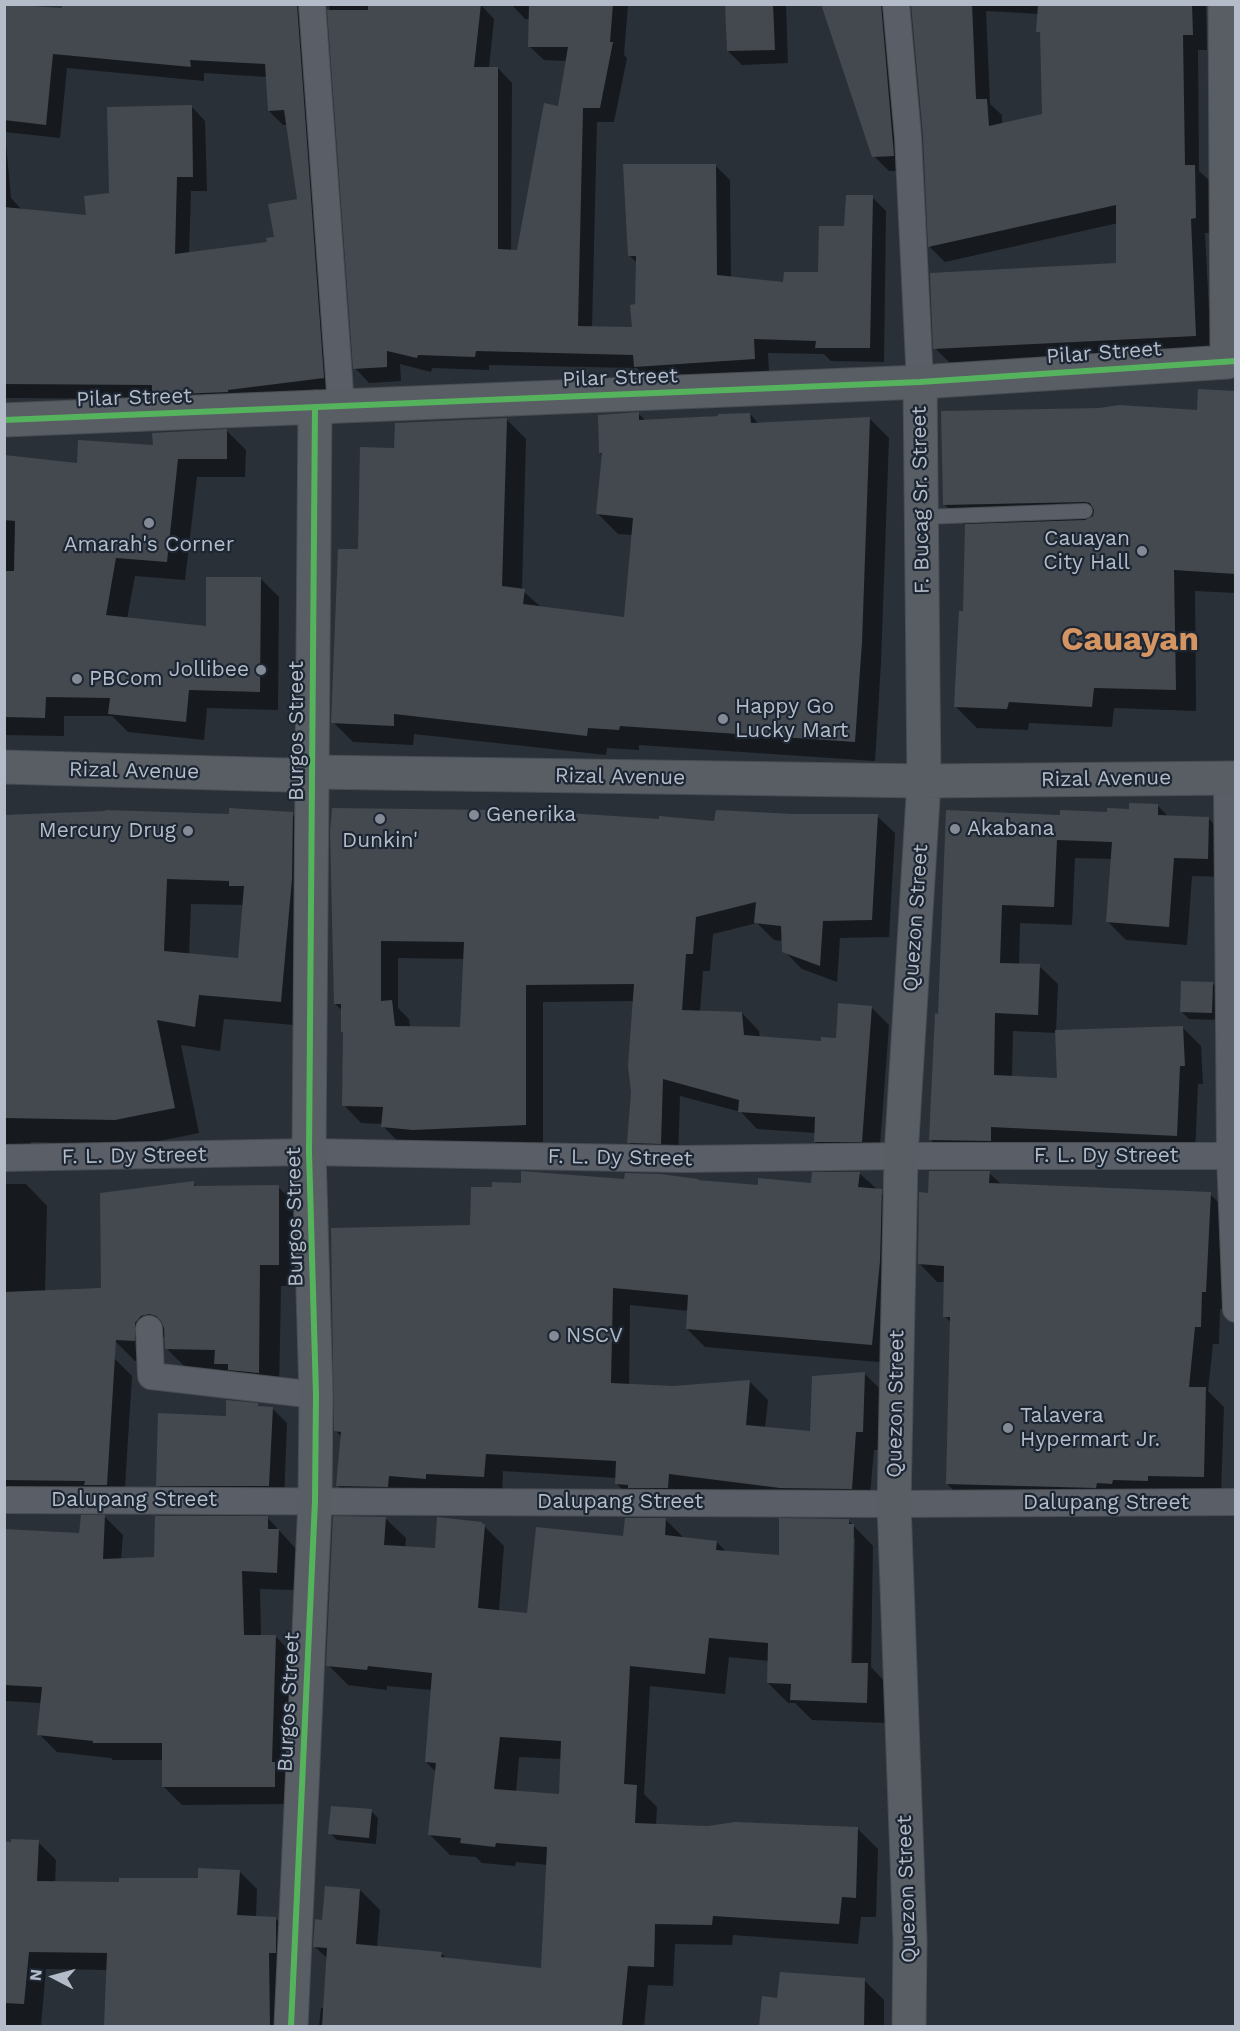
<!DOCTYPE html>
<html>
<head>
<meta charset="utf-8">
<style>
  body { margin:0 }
  #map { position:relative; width:1240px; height:2031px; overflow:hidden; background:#2a3038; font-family:"Work Sans",sans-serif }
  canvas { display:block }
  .frame { position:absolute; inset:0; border:6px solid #b4bcc9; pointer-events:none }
  .north { position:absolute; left:24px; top:1947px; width:60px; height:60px; -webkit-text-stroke:4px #1d2633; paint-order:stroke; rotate:276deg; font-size:16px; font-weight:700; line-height:24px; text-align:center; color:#b4bcc9 }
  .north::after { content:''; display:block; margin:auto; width:21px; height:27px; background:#b4bcc9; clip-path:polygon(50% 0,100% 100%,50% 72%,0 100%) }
</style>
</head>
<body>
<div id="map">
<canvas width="1240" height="2031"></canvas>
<div class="frame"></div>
<div class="north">N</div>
</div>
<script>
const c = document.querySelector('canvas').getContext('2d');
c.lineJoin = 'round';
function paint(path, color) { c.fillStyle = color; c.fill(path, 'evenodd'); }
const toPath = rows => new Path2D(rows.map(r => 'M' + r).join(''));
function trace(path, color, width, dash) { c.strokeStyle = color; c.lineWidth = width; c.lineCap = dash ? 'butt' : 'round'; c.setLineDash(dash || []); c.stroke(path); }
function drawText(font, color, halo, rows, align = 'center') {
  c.font = font + ' "Work Sans",sans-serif'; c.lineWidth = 4.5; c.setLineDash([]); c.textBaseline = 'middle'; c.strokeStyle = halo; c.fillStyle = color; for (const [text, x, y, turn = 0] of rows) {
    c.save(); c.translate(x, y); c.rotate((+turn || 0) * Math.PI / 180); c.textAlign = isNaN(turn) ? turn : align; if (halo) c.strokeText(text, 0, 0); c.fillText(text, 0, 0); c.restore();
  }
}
const shadow = toPath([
  [4,4,63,10,64,4,321,4,338,392,158,399,4,398],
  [67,68,204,81,204,73,267,77,269,111,283,125,288,125,298,200,276,238,268,244,189,253,191,191,207,191,205,121,191,106,111,194,87,217,22,210,11,198,5,132,60,138],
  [329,4,480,4,494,19,489,68,498,68,512,83,511,251,518,252,559,107,567,61,544,60,529,46,530,19,525,19,511,4,628,4,624,55,627,58,614,122,597,122,592,328,633,329,638,264,629,255,716,166,730,180,731,278,785,283,819,274,846,228,872,197,886,211,884,362,831,361,824,354,768,353,769,373,650,381,637,368,489,365,489,370,432,368,431,372,400,364,401,381,369,383,355,368],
  [727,4,786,4,788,63,742,65,728,51],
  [822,4,908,4,908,171,889,171,874,156],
  [913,4,1206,4,1207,50,1198,50,1199,171,1210,181,1211,233,1205,233,1211,351,950,363,935,348,1118,264,1118,223,945,262,930,247,924,136],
  [986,11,1039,14,1038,31,1042,35,1044,115,1002,125,1002,115,990,104],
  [1236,392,1236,593,1195,591,1196,711,1114,708,1112,727,1029,723,1028,730,977,728,956,707,964,612,966,526,945,505,1199,411],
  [639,414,646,421,750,414,759,424,869,418,889,438,881,663,875,761,639,745,639,750,607,748,606,755,414,734,413,745,353,742,333,722,359,550,396,449,506,419,526,439,522,590,542,608,625,618,633,535,618,534,598,514,604,456,600,453],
  [227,431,246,450,245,477,197,477,185,580,135,576,127,619,207,628,261,579,279,597,278,710,207,708,204,740,128,732,112,716,64,716,64,736,4,735,4,466,78,464],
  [1158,806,1169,817,1209,819,1227,837,1231,877,1192,876,1187,945,1126,940,1107,921,1113,859,1075,858,1072,925,1020,923,1019,965,1039,966,1058,984,1056,1032,1183,1028,1201,1046,1203,1084,1198,1084,1195,1154,949,1158,931,1140,940,1015,947,812,1062,816,1108,813],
  [1013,1031,1057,1033,1058,1080,1012,1077],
  [292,814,318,839,306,1026,224,1019,220,1051,181,1045,199,1133,139,1145,31,1142,31,1146,4,1149,4,817],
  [191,904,244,905,239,960,189,955],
  [793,815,877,816,895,833,889,937,840,938,837,982,802,969,784,951,783,941,774,940,757,923,713,934,710,971,703,971,700,1012,742,1013,759,1031,760,1038,823,1042,837,1039,871,1007,889,1025,879,1159,833,1159,815,1142,816,1133,757,1129,741,1112,680,1096,678,1161,646,1160,629,1142,632,1092,634,1001,543,1002,543,1142,432,1147,400,1144,383,1126,383,1124,361,1123,344,1105,345,1034,343,1011,335,1004,332,832,715,823],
  [398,958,465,959,461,1028,410,1028,409,1019,398,1008],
  [1212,983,1220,990,1219,1020,1189,1019,1181,1011],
  [859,1173,899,1209,890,1363,705,1347,687,1329,689,1311,630,1305,629,1385,673,1388,750,1382,768,1400,765,1428,811,1432,864,1373,882,1391,880,1450,874,1450,869,1506,634,1501,616,1483,617,1478,503,1471,502,1494,356,1504,338,1486,342,1437,336,1431,471,1227,626,1180,697,1180,759,1186,812,1185],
  [989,1173,1002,1185,1210,1194,1228,1212,1223,1309,1220,1309,1219,1344,1213,1344,1208,1391,1224,1407,1221,1494,965,1502,947,1484,951,1323,945,1316,945,1282,937,1282,919,1263,929,1195],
  [193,1183,198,1188,278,1187,299,1208,300,1286,281,1286,279,1394,237,1385,222,1370,188,1370,166,1348,166,1336,162,1338,155,1362,135,1361,114,1340,4,1319,4,1184,26,1184,47,1206,45,1292,102,1289],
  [4,1348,114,1358,132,1376,124,1503,4,1497],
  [257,1405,260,1408,272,1408,287,1423,284,1501,173,1500,158,1485],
  [105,1517,123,1535,121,1560,156,1558,268,1518,296,1549,295,1590,260,1589,261,1636,275,1636,293,1654,292,1804,182,1805,164,1787,164,1760,113,1760,111,1758,57,1752,39,1734,42,1703,6,1701,4,1723,4,1530,81,1535],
  [385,1518,406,1538,405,1548,436,1550,481,1523,504,1546,499,1611,529,1614,624,1537,665,1519,685,1539,717,1542,726,1552,780,1557,848,1520,873,1546,871,1667,888,1685,887,1723,812,1720,795,1703,788,1703,768,1683,769,1661,729,1657,725,1694,650,1686,644,1794,657,1807,656,1825,858,1829,878,1849,876,1917,861,1917,858,1944,733,1935,732,1945,675,1944,673,1986,648,1985,644,2026,319,2026,321,2008,325,2008,328,1959,315,1947,323,1921,360,1890,380,1910,377,1948,441,1953,447,1959,543,1969,548,1865,516,1862,515,1866,482,1863,476,1857,450,1855,430,1835,436,1772,426,1762,432,1690,387,1686,387,1690,348,1685,328,1665],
  [852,1538,855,1538,852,1670,849,1670],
  [519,1757,562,1759,560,1796,516,1792],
  [371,1811,378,1818,376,1844,337,1840,330,1833],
  [4,1842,38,1842,56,1860,55,1883,120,1883,199,1880,239,1871,257,1889,256,1918,276,1919,294,1937,287,2026,106,2026,108,1970,46,1969,41,2026,4,2026],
  [864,1980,884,2000,884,2026,760,2026,763,1998,778,1999]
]);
const building = toPath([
  [4,4,62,8,62,4,297,4,324,378,228,390,228,392,152,395,152,385,4,384,4,207,86,215,84,196,109,193,107,107,192,105,193,177,177,177,175,254,267,242,266,238,274,237,268,204,297,199,284,110,268,111,265,64,190,60,191,67,53,54,46,125,4,120],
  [368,4,481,4,474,67,498,67,498,249,517,250,544,103,558,106,568,47,528,47,529,4,613,4,610,42,613,42,600,108,583,108,578,326,632,327,630,305,635,304,636,256,628,256,623,164,716,164,717,275,783,282,784,272,818,272,819,226,844,226,846,195,873,195,870,348,815,348,816,341,754,339,755,359,634,367,633,355,476,351,475,357,418,355,417,358,387,351,387,367,353,369,327,10,368,10],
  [725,4,773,4,775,50,727,51],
  [821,4,881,4,894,156,872,157],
  [911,4,972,4,976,99,987,99,989,126,1042,114,1040,32,1036,32,1038,4,1192,4,1193,35,1183,35,1185,165,1195,165,1196,218,1191,219,1196,336,933,349,930,273,1116,263,1116,205,928,247,923,136],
  [1198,389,1236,391,1236,574,1174,570,1176,690,1094,688,1092,707,1009,702,1007,709,954,707,959,611,963,611,965,524,1085,520,1093,516,1094,510,1090,503,1085,502,943,505,941,411,1099,408,1119,405,1197,410],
  [639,412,639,420,718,416,718,414,750,413,751,423,870,417,862,642,855,742,620,726,619,730,588,728,587,736,394,714,394,726,331,723,338,549,358,549,360,447,394,448,395,423,507,418,502,586,525,589,523,604,624,617,633,518,596,514,602,453,599,453,598,415],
  [227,429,227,459,178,459,167,562,116,558,106,615,206,626,206,577,261,577,260,692,189,690,186,722,108,714,110,698,46,697,45,718,4,717,4,571,14,571,15,521,4,520,4,455,77,463,78,440,153,445,152,433],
  [1129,803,1158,804,1158,815,1209,817,1208,859,1174,858,1169,927,1106,922,1112,842,1057,840,1054,907,1002,905,1000,963,1040,964,1038,1015,995,1013,994,1075,1057,1078,1055,1030,1183,1026,1185,1066,1180,1066,1177,1136,991,1127,991,1141,929,1140,935,1013,938,1014,946,810,1060,815,1060,810,1107,812,1107,808,1129,809],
  [229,808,293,812,292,879,281,1002,199,995,195,1027,157,1020,175,1108,115,1120,4,1118,4,815,105,811,105,810,229,814],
  [167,879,229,881,229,886,244,886,238,958,164,951],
  [332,808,493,810,493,808,659,819,659,816,714,821,716,810,793,814,878,814,872,920,823,921,820,966,782,952,781,926,754,923,756,902,696,917,693,954,686,954,682,1010,742,1012,744,1035,821,1041,821,1037,836,1038,838,1003,872,1006,862,1142,814,1142,815,1117,738,1112,739,1100,663,1079,661,1144,627,1143,631,1092,628,1066,634,984,526,985,526,1125,413,1130,381,1127,383,1107,342,1106,343,1032,341,1032,341,1004,334,1004,330,832],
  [381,941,464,942,460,1027,395,1026,392,1000,381,1001],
  [1181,981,1213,982,1212,1013,1180,1012],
  [521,1171,624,1179,625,1173,660,1174,698,1179,698,1180,758,1185,758,1178,811,1183,812,1172,860,1172,858,1187,882,1189,880,1261,872,1345,686,1329,688,1295,613,1288,611,1383,673,1386,750,1380,746,1425,810,1431,812,1376,865,1372,863,1432,856,1432,852,1489,780,1488,669,1474,668,1488,628,1488,628,1485,615,1484,616,1461,486,1454,484,1477,426,1474,426,1479,389,1476,388,1487,336,1486,341,1432,334,1431,331,1228,470,1225,471,1187,492,1187,492,1182,521,1183],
  [929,1171,990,1171,989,1183,1211,1192,1206,1292,1202,1292,1201,1327,1195,1327,1189,1387,1206,1387,1204,1477,1148,1476,1148,1481,1113,1480,1112,1484,1097,1483,1096,1488,946,1484,950,1317,943,1317,944,1266,918,1264,919,1192,928,1193],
  [194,1181,194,1186,279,1185,279,1265,260,1265,259,1373,228,1370,228,1364,214,1364,215,1350,165,1349,164,1328,161,1321,156,1316,149,1314,141,1316,135,1323,135,1341,116,1340,107,1485,84,1485,85,1481,4,1480,4,1292,101,1288,100,1193],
  [226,1400,258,1403,258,1406,273,1407,269,1486,156,1486,158,1413,226,1416],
  [81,1515,105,1515,103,1559,154,1557,155,1516,268,1516,268,1529,279,1529,277,1573,242,1571,244,1635,276,1635,272,1762,275,1762,275,1787,162,1787,162,1743,93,1743,93,1741,37,1735,42,1687,4,1685,4,1529,79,1533],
  [333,1516,386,1517,384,1545,435,1548,437,1517,482,1522,482,1524,485,1524,478,1608,527,1613,536,1527,623,1536,625,1518,666,1518,665,1535,717,1541,716,1550,779,1555,779,1518,849,1519,849,1524,854,1524,851,1663,868,1663,867,1703,790,1700,791,1684,767,1683,768,1643,709,1638,705,1674,630,1666,624,1784,637,1785,635,1823,708,1826,735,1822,858,1827,856,1898,842,1897,839,1924,713,1916,712,1925,655,1924,654,1967,628,1966,622,2026,322,2026,327,1948,313,1947,315,1919,322,1920,325,1886,360,1889,356,1944,442,1952,441,1957,541,1968,547,1847,496,1843,495,1847,460,1843,461,1838,428,1835,436,1763,425,1762,432,1673,368,1666,367,1670,326,1666],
  [500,1737,561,1741,559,1794,494,1789],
  [331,1806,372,1809,369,1838,328,1834],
  [11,1839,39,1840,37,1881,119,1882,119,1878,198,1878,198,1868,240,1870,237,1915,276,1917,276,1953,269,1953,270,2026,104,2026,107,1953,29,1952,24,2004,4,2003,4,1841,11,1842],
  [780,1972,865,1978,864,2026,759,2026,762,1996,777,1998]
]);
const lane = toPath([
  [922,517,1085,511]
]);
const street = toPath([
  [312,4,341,406],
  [896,4,908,137,920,382],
  [1227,778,1230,1156,1236,1309],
  [4,1158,309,1152,683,1159,901,1156,1236,1156],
  [149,1329,151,1376,316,1395],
  [4,1500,894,1504,1236,1502]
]);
const secondary = toPath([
  [4,420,920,382,1227,362,1225,4],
  [4,767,287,775,313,772,924,781,1236,778],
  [291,2026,315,1501,316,1395,309,1152,315,407],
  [909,2026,910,1941,894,1504,901,1156,924,781,920,382]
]);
const cycleway = toPath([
  [4,420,920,382,1236,361],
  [291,2026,315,1501,316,1395,309,1152,315,407]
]);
const markers = [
  [149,523,6,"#848b96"],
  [1142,551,6,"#848b96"],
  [261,670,6,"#848b96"],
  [77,679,6,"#848b96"],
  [723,719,6,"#848b96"],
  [474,815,6,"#848b96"],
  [380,819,6,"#848b96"],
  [955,829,6,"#848b96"],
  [188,831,6,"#848b96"],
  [554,1336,6,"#848b96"],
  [1008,1428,6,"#848b96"]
];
const streetNames = [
  ["Pilar Street",1104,353,-4],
  ["Pilar Street",620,378,-2],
  ["Pilar Street",134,398,-2],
  ["F. Bucag Sr. Street",921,500,-91],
  ["Burgos Street",297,731,-90],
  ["Rizal Avenue",134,771,1],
  ["Rizal Avenue",620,777,1],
  ["Rizal Avenue",1106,779,-1],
  ["Quezon Street",916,918,-86],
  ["F. L. Dy Street",134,1156,-1],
  ["F. L. Dy Street",1106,1156],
  ["F. L. Dy Street",620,1158,1],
  ["Burgos Street",295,1217,-91],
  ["Quezon Street",896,1404,-89],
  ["Dalupang Street",134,1500],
  ["Dalupang Street",620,1502],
  ["Dalupang Street",1106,1503],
  ["Burgos Street",289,1702,-87],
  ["Quezon Street",907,1889,-92]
];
const poiNames = [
  ["Cauayan",1130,539,"right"],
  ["City Hall",1130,563,"right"],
  ["Amarah's Corner",149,545,"center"],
  ["Jollibee",249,670,"right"],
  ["PBCom",89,679],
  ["Happy Go",735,707],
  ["Lucky Mart",735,731],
  ["Generika",486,815],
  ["Akabana",967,829],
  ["Mercury Drug",176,831,"right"],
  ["Dunkin'",380,841,"center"],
  ["NSCV",566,1336],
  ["Talavera",1020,1416],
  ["Hypermart Jr.",1020,1440]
];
const townNames = [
  ["Cauayan",1130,640]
];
paint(shadow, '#0007');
paint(building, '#444950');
trace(lane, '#484c53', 16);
trace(street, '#484c53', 28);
trace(secondary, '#484c53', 35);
trace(lane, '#5a5e66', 14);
trace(street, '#5a5e66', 26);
trace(secondary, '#595d64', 33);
trace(cycleway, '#56b35d', 6);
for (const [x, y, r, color] of markers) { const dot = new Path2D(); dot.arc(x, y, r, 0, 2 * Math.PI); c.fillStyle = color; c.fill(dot); trace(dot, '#1d2633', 2); }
drawText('21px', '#b4bcc9', '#1d2633', streetNames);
drawText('21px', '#b4bcc9', '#1d2633', poiNames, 'left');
drawText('bold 33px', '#d59563', '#1d2633', townNames);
</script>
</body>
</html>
